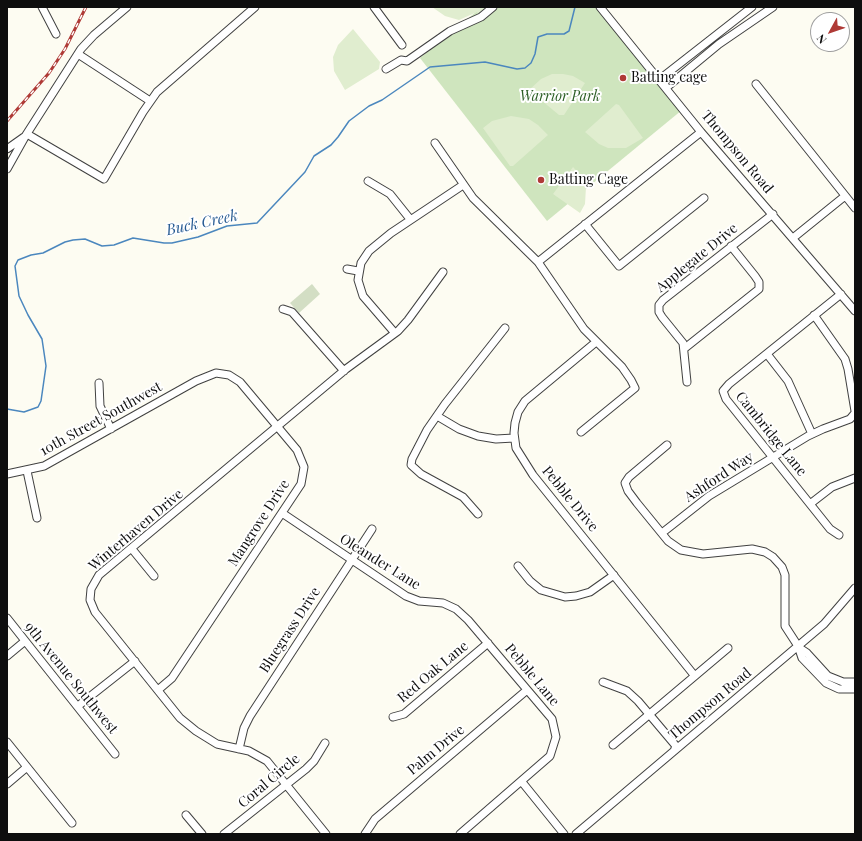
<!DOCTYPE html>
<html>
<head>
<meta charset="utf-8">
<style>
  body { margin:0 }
  #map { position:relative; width:862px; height:841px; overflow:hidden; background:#fdfcf2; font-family:"Playfair Display",serif }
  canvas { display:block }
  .frame { position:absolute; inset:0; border:8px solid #0e0e0e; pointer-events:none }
  .north { position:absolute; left:810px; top:12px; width:40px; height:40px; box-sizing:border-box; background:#fff; border:1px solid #9f9f9f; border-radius:50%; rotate:230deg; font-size:11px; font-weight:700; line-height:16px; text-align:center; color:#0e0e0e }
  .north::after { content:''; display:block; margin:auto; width:14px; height:18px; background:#af3a36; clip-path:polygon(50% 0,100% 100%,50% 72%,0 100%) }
</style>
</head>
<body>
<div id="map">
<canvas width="862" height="841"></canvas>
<div class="frame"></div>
<div class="north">N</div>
</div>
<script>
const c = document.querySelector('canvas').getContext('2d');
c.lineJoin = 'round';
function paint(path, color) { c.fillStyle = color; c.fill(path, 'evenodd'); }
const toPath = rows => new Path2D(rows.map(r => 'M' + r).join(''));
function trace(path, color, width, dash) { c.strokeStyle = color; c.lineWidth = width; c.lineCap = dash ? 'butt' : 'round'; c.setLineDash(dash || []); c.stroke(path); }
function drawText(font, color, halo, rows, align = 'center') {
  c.font = font + ' "Playfair Display",serif'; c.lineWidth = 4; c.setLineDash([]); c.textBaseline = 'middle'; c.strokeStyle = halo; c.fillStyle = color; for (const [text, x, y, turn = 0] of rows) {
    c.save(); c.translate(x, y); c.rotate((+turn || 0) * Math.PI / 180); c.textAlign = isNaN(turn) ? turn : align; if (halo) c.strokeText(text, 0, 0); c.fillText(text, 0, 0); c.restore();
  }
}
const green = toPath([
  [482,7,599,7,682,110,547,221,420,58]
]);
const cemetery = toPath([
  [312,284,320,294,299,313,290,303]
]);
const pitch = toPath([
  [432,7,485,7,483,9,483,11,478,14,477,12,459,20,445,16],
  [353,29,380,62,379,69,345,90,334,71,333,57,338,45],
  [552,74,563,74,573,76,585,83,564,115,559,115,529,90,541,79],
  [616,104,619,105,643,138,626,148,608,148,599,144,585,132],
  [511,116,529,119,538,125,548,135,513,166,510,166,483,128,492,121],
  [573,167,583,178,586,187,585,204,580,213,553,194]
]);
const stream = toPath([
  [7,409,24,412,38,407,41,401,46,366,42,339,28,315,19,296,15,266,18,260,31,255,43,253,65,242,73,240,85,239,102,246,114,245,133,238,164,243,172,243,198,237,227,226,257,223,305,172,314,156,331,145,338,137,349,121,369,106,382,100,430,67,485,62,517,69,525,68,531,63,535,54,538,37,547,34,564,34,569,31,575,7]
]);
const minor = toPath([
  [42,7,56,34],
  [374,7,402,45],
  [600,7,701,132,855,311],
  [78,54,150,101],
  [386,69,401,60,407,61,450,31,481,17,493,7],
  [660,79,752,7],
  [756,84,855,208],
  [667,87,719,44,773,7],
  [27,134,104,179,143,112,157,92,255,7],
  [435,143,473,198,538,262,584,329,622,367,631,380,635,388,581,432],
  [7,149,24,137],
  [7,169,26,135,81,49,94,35,127,7],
  [368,181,390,194,410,219],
  [585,224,619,266,704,198],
  [793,238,845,196],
  [538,262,701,132],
  [347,269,358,271],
  [283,309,292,312,344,371],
  [814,315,845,359,848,369,855,411],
  [394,332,363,296,358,280,361,263,369,251,391,233,463,185],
  [596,342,525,401,518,412,515,423,514,433,516,448,533,475,694,675],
  [685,348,759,289,759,282,755,276,731,246],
  [767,354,788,381,812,434],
  [687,382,683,343,662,317,659,312,659,305,663,300,773,214],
  [99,383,100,406,111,429],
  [437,416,459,429,478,436,496,439,514,438],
  [667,445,629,477,625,483,628,491,637,503,668,541,681,550,703,554,752,549,765,552,773,557,782,567,785,575,785,626,798,646,802,658,826,683,839,689,855,689],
  [27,471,37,518],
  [7,474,44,466,196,381,216,373,229,375,240,382,297,450,304,467,301,484,172,678,158,690],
  [810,504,832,487,855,478],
  [282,513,406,596,419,601,443,603,456,609,468,620,552,719,556,737,550,756,460,834],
  [478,514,463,497,421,474,411,465,412,459,427,430,445,404,505,328],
  [662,533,709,496,808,436,823,429,850,419,855,413],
  [839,535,830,529,726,399,723,391,729,384,841,294],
  [132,549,154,576],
  [518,566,530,581,541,590,565,597,576,596,590,592,614,575],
  [7,618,115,754],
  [798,647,807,653,828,676,843,682,855,682],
  [7,656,25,641],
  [603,682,627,691,638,701,676,746,674,751],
  [78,706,135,661],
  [393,717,404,714,488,643],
  [7,742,72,823],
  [613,745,728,648],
  [239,749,244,728,250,716,372,529],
  [522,782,564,834],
  [7,784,27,767],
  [186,815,202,834],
  [224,834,306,769,314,761,325,743],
  [326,834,267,761,249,751,217,744,196,731,180,718,95,612,90,600,91,589,99,575,346,369,398,331,408,320,443,272],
  [365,834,375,819,527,690],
  [576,834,824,624,855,588]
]);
const rail = toPath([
  [7,121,49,73,65,49,86,7]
]);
const markers = [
  [623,78,4,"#af3a36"],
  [541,180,4,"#af3a36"]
];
const poiNames = [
  ["Batting cage",631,78],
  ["Batting Cage",549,180]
];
const parkNames = [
  ["Warrior Park",560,97]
];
const streetNames = [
  ["Thompson Road",737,152,50],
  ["Applegate Drive",697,258,-39],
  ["10th Street Southwest",101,419,-29],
  ["Cambridge Lane",771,434,51],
  ["Ashford Way",719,477,-33],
  ["Pebble Drive",570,499,51],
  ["Mangrove Drive",259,523,-57],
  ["Winterhaven Drive",136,530,-40],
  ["Oleander Lane",380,562,32],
  ["Bluegrass Drive",290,630,-57],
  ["Red Oak Lane",433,672,-40],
  ["Pebble Lane",532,675,50],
  ["9th Avenue Southwest",71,678,51],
  ["Thompson Road",710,704,-40],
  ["Palm Drive",436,750,-40],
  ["Coral Circle",269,781,-40]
];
const waterNames = [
  ["Buck Creek",202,223,-12]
];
paint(green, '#cfe5be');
paint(cemetery, '#d3dec4');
paint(pitch, '#e0edcf');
trace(stream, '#4b87be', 1.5);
trace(minor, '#414141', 9);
trace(minor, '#fff', 7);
trace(rail, '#af3a36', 3);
trace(rail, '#fff', 1.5, [4.5]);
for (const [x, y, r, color] of markers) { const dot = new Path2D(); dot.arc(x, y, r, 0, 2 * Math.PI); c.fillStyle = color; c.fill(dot); trace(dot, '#fff', 1.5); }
drawText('14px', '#0e0e0e', '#fff', poiNames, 'left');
drawText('italic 14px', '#2d5f26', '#fff', parkNames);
drawText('14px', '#0e0e0e', '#fff', streetNames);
drawText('italic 15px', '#265a92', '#fff', waterNames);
</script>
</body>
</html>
